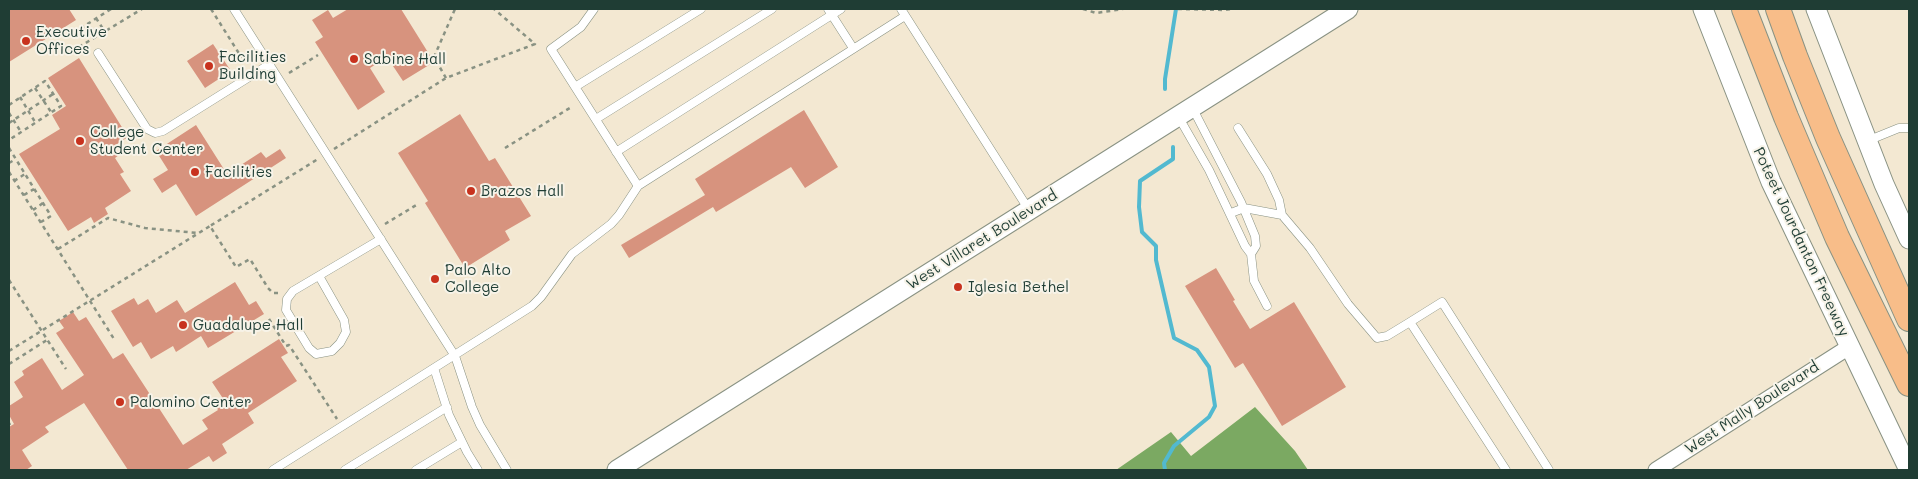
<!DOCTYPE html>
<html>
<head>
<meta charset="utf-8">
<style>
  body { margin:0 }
  #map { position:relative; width:1918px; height:479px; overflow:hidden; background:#f3e8d2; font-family:Mali,sans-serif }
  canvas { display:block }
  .frame { position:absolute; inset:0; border:10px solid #1f3d34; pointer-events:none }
</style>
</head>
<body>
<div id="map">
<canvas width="1918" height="479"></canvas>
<div class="frame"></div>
</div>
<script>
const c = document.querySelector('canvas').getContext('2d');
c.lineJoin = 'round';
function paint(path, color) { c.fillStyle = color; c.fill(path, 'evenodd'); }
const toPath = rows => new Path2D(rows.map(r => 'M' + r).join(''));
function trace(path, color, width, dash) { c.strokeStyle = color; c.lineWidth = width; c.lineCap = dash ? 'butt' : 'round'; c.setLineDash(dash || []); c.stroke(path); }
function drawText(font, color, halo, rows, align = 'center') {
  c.font = font + ' Mali,sans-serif'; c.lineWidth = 4; c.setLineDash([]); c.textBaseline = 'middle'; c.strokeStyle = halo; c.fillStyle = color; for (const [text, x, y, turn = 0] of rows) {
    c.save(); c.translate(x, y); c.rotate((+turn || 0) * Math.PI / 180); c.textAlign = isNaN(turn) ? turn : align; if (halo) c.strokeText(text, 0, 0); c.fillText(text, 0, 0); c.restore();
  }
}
const forest = toPath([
  [1255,407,1295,451,1308,470,1116,470,1171,432,1191,456]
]);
const stream = toPath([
  [1165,89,1165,79,1176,9],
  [1165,470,1164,463,1174,446,1209,417,1215,406,1209,367,1197,350,1174,338,1156,260,1156,246,1142,232,1139,207,1140,181,1173,159,1173,147]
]);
const building = toPath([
  [9,9,69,9,76,20,9,62],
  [348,9,401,9,434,62,403,81,387,57,370,68,385,92,358,110,315,42,323,37,312,20,328,10,333,18],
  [213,44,231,71,205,88,187,61],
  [79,58,128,137,114,146,119,155,115,158,124,172,120,174,131,191,105,208,108,214,94,223,91,217,68,231,19,154,60,129,52,115,66,106,48,78],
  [804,110,838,167,805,188,791,167,716,212,713,207,629,258,621,245,705,195,695,179],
  [460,114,489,161,495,158,531,216,505,231,510,240,465,268,425,203,428,201,398,153],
  [196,125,227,174,261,152,266,158,280,149,286,158,196,216,176,184,162,193,153,179,168,170,156,151],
  [1216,268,1235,300,1233,301,1250,329,1294,302,1346,387,1282,426,1243,363,1235,368,1185,286],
  [235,282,249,305,256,301,264,314,208,348,201,336,176,352,173,346,151,359,141,342,133,347,111,311,134,298,138,305,148,299,156,313,177,300,185,313],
  [73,312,79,321,86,317,113,359,123,353,183,445,208,429,202,420,218,410,213,403,222,397,212,382,279,339,288,353,281,357,297,381,248,413,254,423,222,444,227,453,213,462,209,456,186,470,128,470,84,403,45,427,49,432,22,450,32,466,26,470,9,470,9,427,14,424,9,415,9,406,23,397,14,382,24,375,22,371,42,358,62,390,84,375,56,333,64,328,59,321]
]);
const path = toPath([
  [211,9,240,55,252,62],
  [1083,9,1096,13,1123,9],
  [1178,9,1225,10,1231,9],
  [96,18,105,32],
  [67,37,111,9],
  [79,47,142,9],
  [289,73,318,55],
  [446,78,434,57,455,9],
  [35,88,51,112],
  [20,97,35,122],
  [9,105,45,81,61,106,9,140],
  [9,113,21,132],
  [9,123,53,94],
  [9,148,51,216,41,222],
  [505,148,573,106],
  [334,149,446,78,535,44,494,9],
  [9,163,16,159],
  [9,172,114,339],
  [14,181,25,174],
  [24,195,34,189],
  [33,210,43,203],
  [385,224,418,204],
  [58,249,108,218,145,228,197,233],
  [9,280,66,369],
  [278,293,273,293,268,288,250,259,236,267,210,226,318,159],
  [269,319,286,346,289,345,337,419],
  [9,351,210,226],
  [9,364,47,340],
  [9,423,10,425]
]);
const service = toPath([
  [234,9,455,356,472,407,480,425,507,470],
  [594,9,581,27,551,49,638,186],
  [828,9,853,48],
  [901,9,1029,210],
  [98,53,147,129,155,133,163,131,270,64],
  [575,87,701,9],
  [1192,107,1241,202,1255,236,1256,246,1251,254,1254,281,1267,306],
  [1178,116,1209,170,1245,246,1251,254],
  [596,119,772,9],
  [1238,128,1267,174,1279,200,1282,215],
  [1867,141,1899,128,1909,128],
  [616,152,841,9],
  [1231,213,1244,208,1282,215,1310,248,1348,304,1377,338,1387,336,1410,322,1506,470],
  [319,276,344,320,346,332,340,343,332,351,316,354,309,348,286,310,287,299,293,291,381,239],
  [1410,322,1442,302,1549,470],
  [434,368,449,415,467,452,478,470],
  [273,470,532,306,541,297,572,254,611,224,619,215,638,186,905,16],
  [345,470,447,407],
  [416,470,462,442]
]);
const minor = toPath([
  [1656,470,1849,347]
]);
const tertiary = toPath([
  [1703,9,1771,182,1909,470],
  [1816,9,1884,184,1909,239],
  [617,470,1348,9]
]);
const primary = toPath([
  [1744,9,1786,117,1837,237,1909,384],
  [1778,9,1795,56,1828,138,1909,319]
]);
const markers = [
  [26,41,5,"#c8321e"],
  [354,59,5,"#c8321e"],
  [209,66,5,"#c8321e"],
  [80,141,5,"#c8321e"],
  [195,172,5,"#c8321e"],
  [471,191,5,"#c8321e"],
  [435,279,5,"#c8321e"],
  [958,287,5,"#c8321e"],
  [183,325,5,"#c8321e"],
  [120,402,5,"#c8321e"]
];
const poiNames = [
  ["Executive",36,32],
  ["Offices",36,49],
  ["Facilities",219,57],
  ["Building",219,74],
  ["Sabine Hall",364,59],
  ["College",90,132],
  ["Student Center",90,149],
  ["Facilities",205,172],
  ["Brazos Hall",481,191],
  ["Palo Alto",445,270],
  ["College",445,287],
  ["Iglesia Bethel",968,287],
  ["Guadalupe Hall",193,325],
  ["Palomino Center",130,402]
];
const streetNames = [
  ["West Villaret Boulevard",982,240,-32],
  ["Poteet Jourdanton Freeway",1801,242,65],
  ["West Mally Boulevard",1752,408,-33]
];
paint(forest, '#7ba962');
trace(stream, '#52b9d0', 4);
paint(building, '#d7937e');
trace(service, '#899283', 9);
trace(minor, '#899283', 17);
trace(tertiary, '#899283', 21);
trace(primary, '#899283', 26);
trace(path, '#899283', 2.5, [4, 4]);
trace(service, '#fff', 8);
trace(minor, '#fff', 15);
trace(tertiary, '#fff', 19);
trace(primary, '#f8bd89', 24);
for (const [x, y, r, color] of markers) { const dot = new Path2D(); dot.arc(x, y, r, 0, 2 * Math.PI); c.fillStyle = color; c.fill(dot); trace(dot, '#f7f3e8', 2); }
drawText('15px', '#1f3d34', '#f7f3e8', poiNames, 'left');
drawText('15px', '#1f3d34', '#f7f3e8', streetNames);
</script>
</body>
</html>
